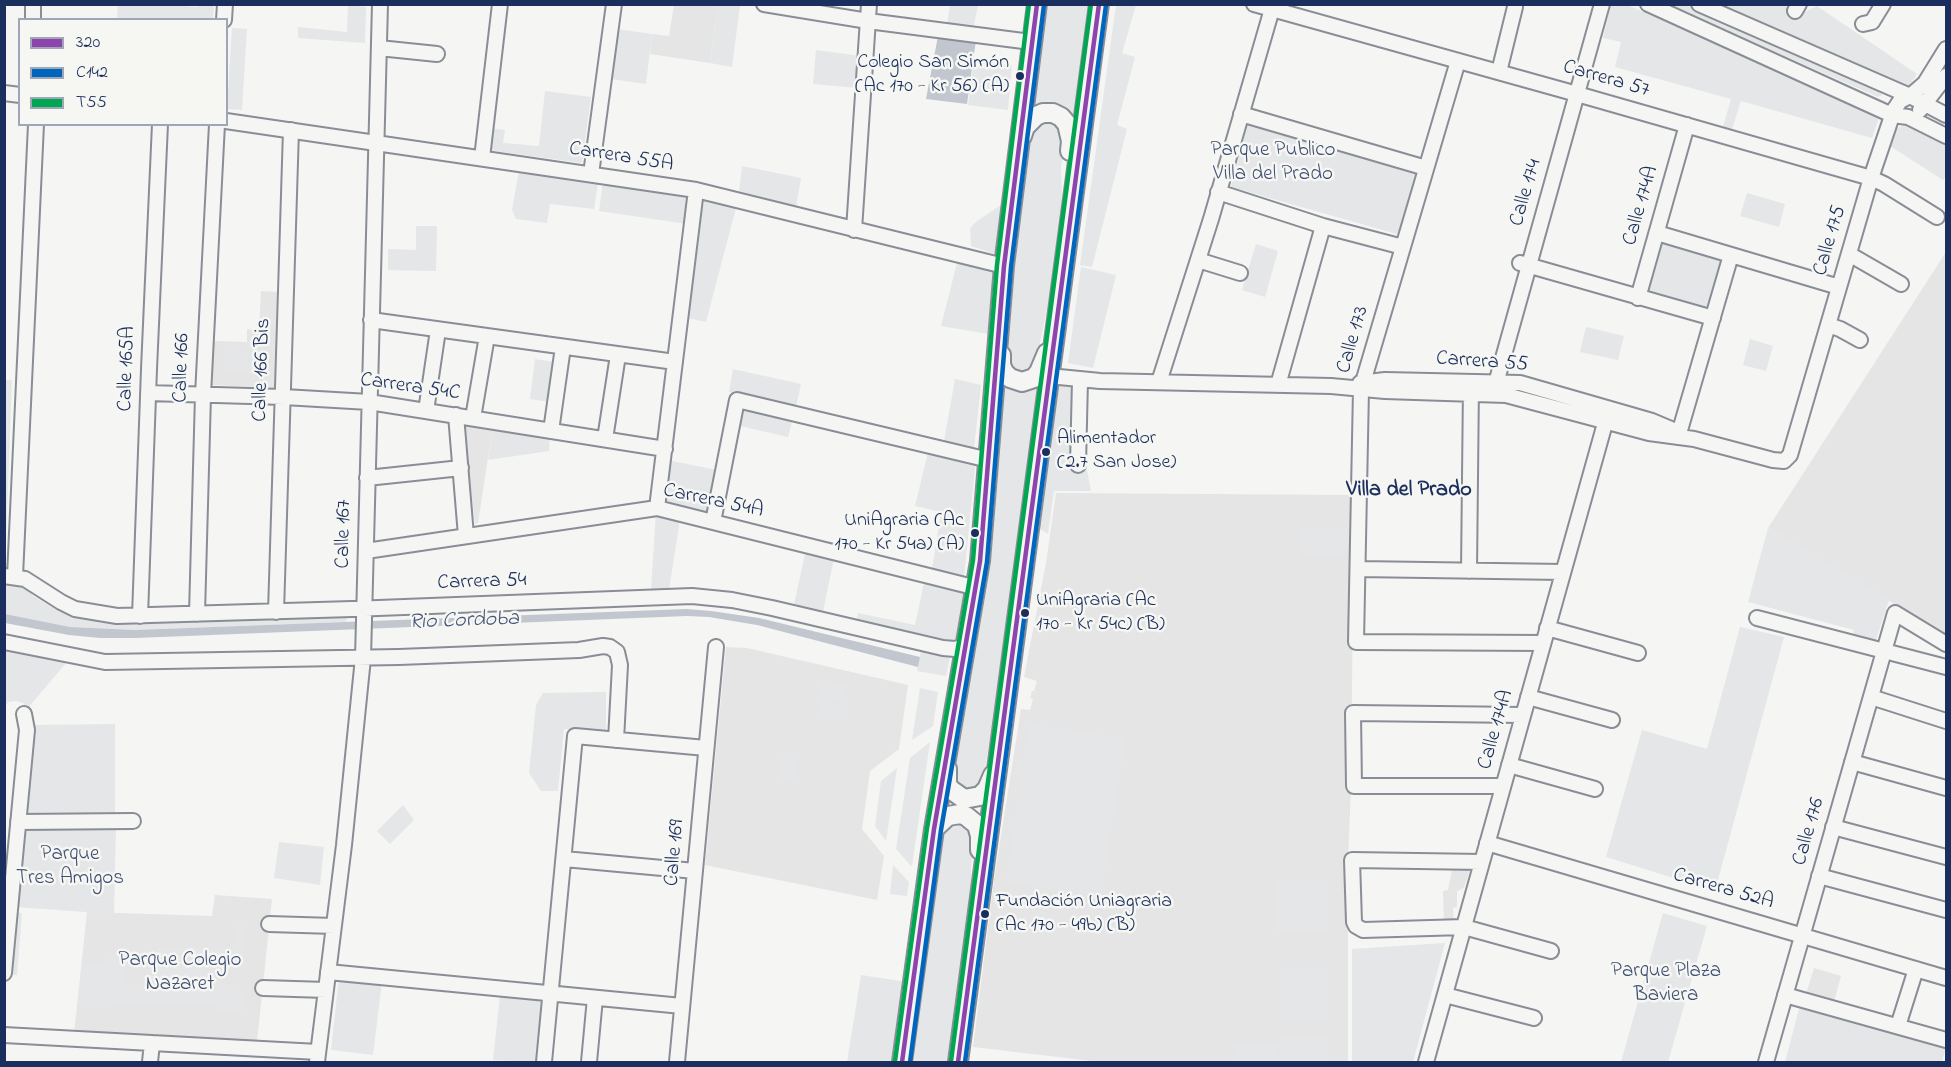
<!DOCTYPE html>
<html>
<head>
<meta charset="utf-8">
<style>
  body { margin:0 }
  #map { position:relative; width:1951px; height:1067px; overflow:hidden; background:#f5f5f3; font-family:"Indie Flower",sans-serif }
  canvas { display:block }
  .frame { position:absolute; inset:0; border:6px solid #1b2f5e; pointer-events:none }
  .legend { position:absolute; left:18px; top:18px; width:210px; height:108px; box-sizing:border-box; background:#f6f6f2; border:2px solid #9ea6b7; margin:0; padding:8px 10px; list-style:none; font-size:18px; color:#1b2f5e }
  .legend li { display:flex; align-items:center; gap:12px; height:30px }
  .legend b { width:30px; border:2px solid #9ea6b7 }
</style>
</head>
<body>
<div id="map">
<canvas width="1951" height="1067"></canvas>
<div class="frame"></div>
<ul class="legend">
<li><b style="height:8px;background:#8e44ad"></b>320</li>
<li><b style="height:8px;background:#0065bd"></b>C142</li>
<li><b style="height:8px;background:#00a651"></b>T55</li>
</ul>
</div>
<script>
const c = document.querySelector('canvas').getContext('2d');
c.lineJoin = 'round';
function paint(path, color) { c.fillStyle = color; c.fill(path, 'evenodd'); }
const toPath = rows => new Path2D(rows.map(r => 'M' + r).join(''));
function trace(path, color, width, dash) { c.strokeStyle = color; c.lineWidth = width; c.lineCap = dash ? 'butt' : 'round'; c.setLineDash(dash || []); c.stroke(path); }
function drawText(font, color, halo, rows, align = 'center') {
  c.font = font + ' "Indie Flower",sans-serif'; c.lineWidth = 5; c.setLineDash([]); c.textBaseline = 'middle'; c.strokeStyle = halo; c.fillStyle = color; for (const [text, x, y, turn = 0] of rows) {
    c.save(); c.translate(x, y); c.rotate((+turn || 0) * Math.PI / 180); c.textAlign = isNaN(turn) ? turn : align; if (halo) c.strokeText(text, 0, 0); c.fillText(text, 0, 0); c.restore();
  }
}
const built = toPath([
  [674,5,718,5,710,63,650,54,652,34,669,36],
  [1946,252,1946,635,1768,528],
  [261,291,283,292,279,388,212,385,214,341,247,342,247,329,259,330],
  [463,424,493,425,478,523,475,524],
  [1056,493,1354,495,1351,786,1348,861,1348,1062,1100,1062,973,1047,994,880,1021,709,1030,710,1033,699,1030,698,1032,691,1034,691,1037,681,1024,677,1046,563],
  [726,647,747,648,908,685,899,749,870,771,862,829,884,856,877,900,705,865],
  [1453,865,1471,866,1464,888,1457,891,1457,907,1453,908,1454,922,1444,924,1443,891,1448,890],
  [215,895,272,899,257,1042,74,1034,87,912,212,916],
  [1814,968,1841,976,1833,1005,1805,997]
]);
const green = toPath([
  [159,4,197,7,197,5,214,5,213,19,117,19,118,5],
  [348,5,366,7,365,43,298,38,298,27,347,32],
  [718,5,740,5,732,67,710,63],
  [950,5,978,5,974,25,947,23],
  [1040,5,1090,5,1073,118,1033,109],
  [1116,5,1136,5,1122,53,1135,57,1117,125,1127,129,1092,267,1080,265],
  [1611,5,1627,5,1880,114,1872,138,1741,101,1732,129,1723,127,1731,99,1615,67,1621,42,1603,38],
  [1669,5,1685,5,1880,90,1882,95,1878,97],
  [1718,5,1784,5,1801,14,1817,6,1917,74,1907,89],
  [232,28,247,29,242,110,227,109],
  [617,29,652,34,646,84,611,79],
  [816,50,861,56,858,88,813,84],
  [974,61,1012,65,1008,110,968,105],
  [545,91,591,97,582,163,487,150,489,128,505,130,503,143,539,146],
  [1036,121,1059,121,1064,152,1061,166,1062,204,1050,294,1035,367,1032,370,1014,375,1004,359,1006,316,1025,150],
  [1248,122,1419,175,1400,235,1231,187],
  [1906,124,1946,142,1946,176,1943,180,1890,146,1896,129],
  [742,166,801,178,796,207,739,191],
  [519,170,598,183,594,209,550,204,547,223,516,219,512,210],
  [603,182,690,194,687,224,599,211],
  [1747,193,1785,204,1779,227,1740,216],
  [698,195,737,204,706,322,683,317],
  [1001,205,1005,206,998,255,971,246,970,228,977,221],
  [416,226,437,226,436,271,388,270,388,249,416,250],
  [1661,242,1723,259,1709,311,1647,293],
  [1256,244,1278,251,1265,297,1242,290],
  [958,259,995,269,989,334,941,326],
  [1081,267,1116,275,1093,368,1068,363],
  [1586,327,1624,336,1618,360,1580,352],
  [1750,339,1773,346,1766,371,1743,365],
  [225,350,266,353,265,374,224,372],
  [535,359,555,362,550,402,530,399],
  [733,369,801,384,796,407,729,392],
  [955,379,981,385,974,448,944,441],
  [997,379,1040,384,995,714,983,777,979,787,966,794,949,776],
  [1052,379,1077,384,1084,456,1091,491,1054,491,1048,534,1035,526],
  [4,380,12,380,5,566,4,566],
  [740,406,793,418,788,437,736,425],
  [493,425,550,435,549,451,488,460],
  [929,448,976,459,964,577,932,569,941,512,915,506],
  [667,460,717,470,708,513,662,501],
  [656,511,680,519,669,590,651,591],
  [1302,528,1347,528,1347,554,1302,554],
  [1768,528,1889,600,1875,643,1853,637,1854,630,1748,602],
  [806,550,834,558,823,612,794,604],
  [925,578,967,589,956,645,856,622,858,613,915,625],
  [5,583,25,587,33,596,55,609,103,621,347,616,346,622,135,630,70,627,5,614],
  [1740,627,1784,637,1715,891,1606,857,1642,730,1707,749],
  [5,650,66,663,28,708,23,703,16,701,8,702,5,707],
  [921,651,950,657,946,676,917,671],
  [823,681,847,685,845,700,820,696],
  [920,688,938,692,933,726,912,740],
  [606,692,606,732,564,729,558,791,541,791,529,773,536,705,543,693],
  [819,702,843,706,841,721,817,717],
  [115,724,115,816,23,817,33,725],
  [1029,724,1125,738,1101,897,1006,882],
  [930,742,912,866,911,866,896,849,910,758],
  [783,751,799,754,795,782,778,779],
  [897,768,886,841,875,826,881,781],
  [403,805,414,820,390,844,377,831],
  [963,820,975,836,971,868,971,903,950,1062,906,1062,943,828],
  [116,825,114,914,15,907,23,826],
  [279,842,324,847,320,885,274,878],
  [893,865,909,882,907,896,890,894],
  [1327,881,1328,932,1277,933,1276,882],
  [13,913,22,913,17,975,8,974],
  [1663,913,1707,926,1668,1062,1621,1062],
  [234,922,242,922,242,957,202,958,202,990,244,991,244,1010,215,1010,214,1003,105,1002,107,956,123,957,122,991,157,991,158,949,234,948],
  [1445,943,1413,1062,1352,1062,1352,949],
  [82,963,106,964,102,1007,78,1006],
  [1280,968,1328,968,1328,1021,1281,1022],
  [861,975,907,982,894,1062,847,1062],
  [339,977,382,982,373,1055,331,1050],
  [500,996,543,1000,536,1062,493,1060],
  [1800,1005,1946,1043,1946,1051,1945,1051,1942,1062,1785,1062],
  [1328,1035,1329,1062,1281,1062,1280,1036],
  [1234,1045,1278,1045,1278,1062,1234,1062]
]);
const water = toPath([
  [938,36,976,40,967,104,926,99],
  [686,609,711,611,759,618,920,657,918,667,757,625,709,617,687,616,136,638,100,638,69,635,5,623,5,614,70,627,135,630]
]);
const minor = toPath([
  [33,4,33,20],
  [764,4,868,21,1031,42],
  [1254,4,1577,94,1871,178,1884,184,1937,217],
  [1648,4,1892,115,1908,117,1946,136],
  [1699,4,1910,96,1946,115],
  [1795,11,1799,4],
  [224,20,225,4],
  [1863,24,1872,22,1883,4],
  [379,48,437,54],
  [1458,61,1361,389,1356,642,1543,643],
  [1499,72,1515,7],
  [4,93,20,95],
  [1920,110,1946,76],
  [1241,114,1426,168],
  [226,121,696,190,1004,266],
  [482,158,500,4],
  [591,174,614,4],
  [1218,192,1323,226,1403,247],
  [854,230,869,4],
  [1657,233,1839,287],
  [1849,254,1901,284],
  [1198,260,1240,273],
  [1520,263,1713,318],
  [1638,298,1687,125],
  [371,320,675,362],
  [1828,325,1840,329,1860,340],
  [1049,376,1100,381,1331,386,1385,391,1506,395,1649,433,1694,439,1773,460,1784,461,1790,455,1871,178,1894,110,1900,101,1910,96,1925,83,1946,49],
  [1159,382,1211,219,1272,9],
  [1360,383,1385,380,1520,383,1652,421,1678,432],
  [1278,385,1323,226],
  [148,393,284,397,369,402,665,449],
  [1493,394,1602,4],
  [426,411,438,330],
  [456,415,466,536],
  [473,418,487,336],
  [551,431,563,347],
  [1678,437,1731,255],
  [605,439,618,355],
  [1078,465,1080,380],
  [367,478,461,468],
  [657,508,696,190],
  [713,522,737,400,989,460],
  [366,551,657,508,977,588],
  [1358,569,1563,572],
  [1469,571,1471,384],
  [4,576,25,579,61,602,75,609,117,616,352,609,692,596,732,600,772,608,943,648,955,649,965,646],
  [15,576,36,124],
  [276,612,291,130],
  [197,614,203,395,217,124],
  [140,616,149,369,160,124],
  [1757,618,1946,667],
  [1547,628,1638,653],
  [4,642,105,662,399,657,579,650,603,646,610,647,617,652,620,665,616,740],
  [1528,697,1612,720],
  [1871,697,1946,721],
  [1852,762,1946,788],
  [1509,765,1595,789],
  [1503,786,1354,786,1353,713,1523,715],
  [18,822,133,821],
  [1833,827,1946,857],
  [1487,843,1946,978],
  [564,859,695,871],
  [1482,862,1352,860,1354,922,1356,926,1363,930,1464,927,1551,951],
  [1819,876,1946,910],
  [269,924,334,926],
  [328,972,682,1006],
  [4,973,27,730,24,714],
  [263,988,326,990],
  [1445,995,1534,1018],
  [1785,995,1946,1040],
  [1898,1026,1916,969],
  [4,1035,318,1052],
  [150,1062,152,1043],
  [317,1062,344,845,363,658,380,4],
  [544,1062,575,736,706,748],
  [589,1062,595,998],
  [677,1062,716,647],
  [1426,1062,1609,409],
  [1766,1062,1895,613,1946,644]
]);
const major = toPath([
  [1022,136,1025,127,1036,116,1043,113,1053,113,1061,117,1067,124,1071,141,1070,151],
  [1001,355,1001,365,1004,372,1010,378,1022,382,1034,378,1039,372,1047,353],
  [947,769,947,784,950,789,964,799,980,796,987,789,993,775],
  [934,829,948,816,960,814,966,816,977,825,980,836,980,850],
  [902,1062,934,829,980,561,1004,266,1037,4],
  [958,1062,1099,4]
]);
const bus1 = toPath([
  [902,1062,934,829,980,561,1004,266,1037,4],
  [958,1062,1099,4]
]);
const bus2 = toPath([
  [910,1062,941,830,987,562,1011,267,1044,5],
  [965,1062,1106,5]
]);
const bus3 = toPath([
  [895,1061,927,828,973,560,997,265,1029,4],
  [951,1061,1091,4]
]);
const markers = [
  [1020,76,5,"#1b2f5e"],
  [1046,452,5,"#1b2f5e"],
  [975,533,5,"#1b2f5e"],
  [1025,613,5,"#1b2f5e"],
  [985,914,5,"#1b2f5e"]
];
const busNames = [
  ["Colegio San Simón",1009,64,"right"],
  ["(Ac 170 - Kr 56) (A)",1009,88,"right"],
  ["Alimentador",1057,440],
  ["(2.7 San Jose)",1057,464],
  ["UniAgraria (Ac",964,522,"right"],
  ["170 - Kr 54a) (A)",964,546,"right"],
  ["UniAgraria (Ac",1036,602],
  ["170 - Kr 54c) (B)",1036,626],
  ["Fundación Uniagraria",996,903],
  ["(Ac 170 - 49b) (B)",996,927]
];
const streetNames = [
  ["Carrera 57",1606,80,16],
  ["Carrera 55A",621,158,9],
  ["Calle 174",1527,193,-74],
  ["Calle 174A",1642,206,-74],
  ["Calle 175",1831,241,-74],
  ["Calle 173",1354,340,-74],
  ["Carrera 55",1482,363,4],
  ["Calle 166",183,368,-88],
  ["Calle 165A",128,369,-88],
  ["Calle 166 Bis",263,370,-88],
  ["Carrera 54C",410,388,8],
  ["Carrera 54A",713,502,12],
  ["Calle 167",345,534,-89],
  ["Carrera 54",482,583,-2],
  ["Calle 174A",1497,730,-74],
  ["Calle 176",1810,832,-74],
  ["Calle 169",676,853,-85],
  ["Carrera 52A",1723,890,16]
];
const parkNames = [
  ["Parque Publico",1273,152],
  ["Villa del Prado",1273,176],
  ["Parque",70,856],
  ["Tres Amigos",70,880],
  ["Parque Colegio",180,962],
  ["Nazaret",180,986],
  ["Parque Plaza",1666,973],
  ["Baviera",1666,997]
];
const neighbourhoodNames = [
  ["Villa del Prado",1409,491]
];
const waterNames = [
  ["Rio Cordoba",464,622,-2]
];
paint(built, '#e5e5e6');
paint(green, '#e4e6e7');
paint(water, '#c1c6cf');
trace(minor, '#898d95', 18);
trace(major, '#898d95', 22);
trace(minor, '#f5f5f3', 14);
trace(major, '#f5f5f3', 18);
trace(bus1, '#8e44ad', 4.5);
trace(bus2, '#0065bd', 4.5);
trace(bus3, '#00a651', 4.5);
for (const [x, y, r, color] of markers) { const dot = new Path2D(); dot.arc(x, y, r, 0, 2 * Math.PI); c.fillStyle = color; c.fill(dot); trace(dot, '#f6f6f2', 2); }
drawText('20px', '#1b2f5e', '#f6f6f2', busNames, 'left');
drawText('21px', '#1b2f5e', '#f6f6f2', streetNames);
drawText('21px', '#405177', '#f6f6f2', parkNames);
drawText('bold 22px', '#1b2f5e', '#f6f6f2', neighbourhoodNames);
drawText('italic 22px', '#46567b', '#f6f6f2', waterNames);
</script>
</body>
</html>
